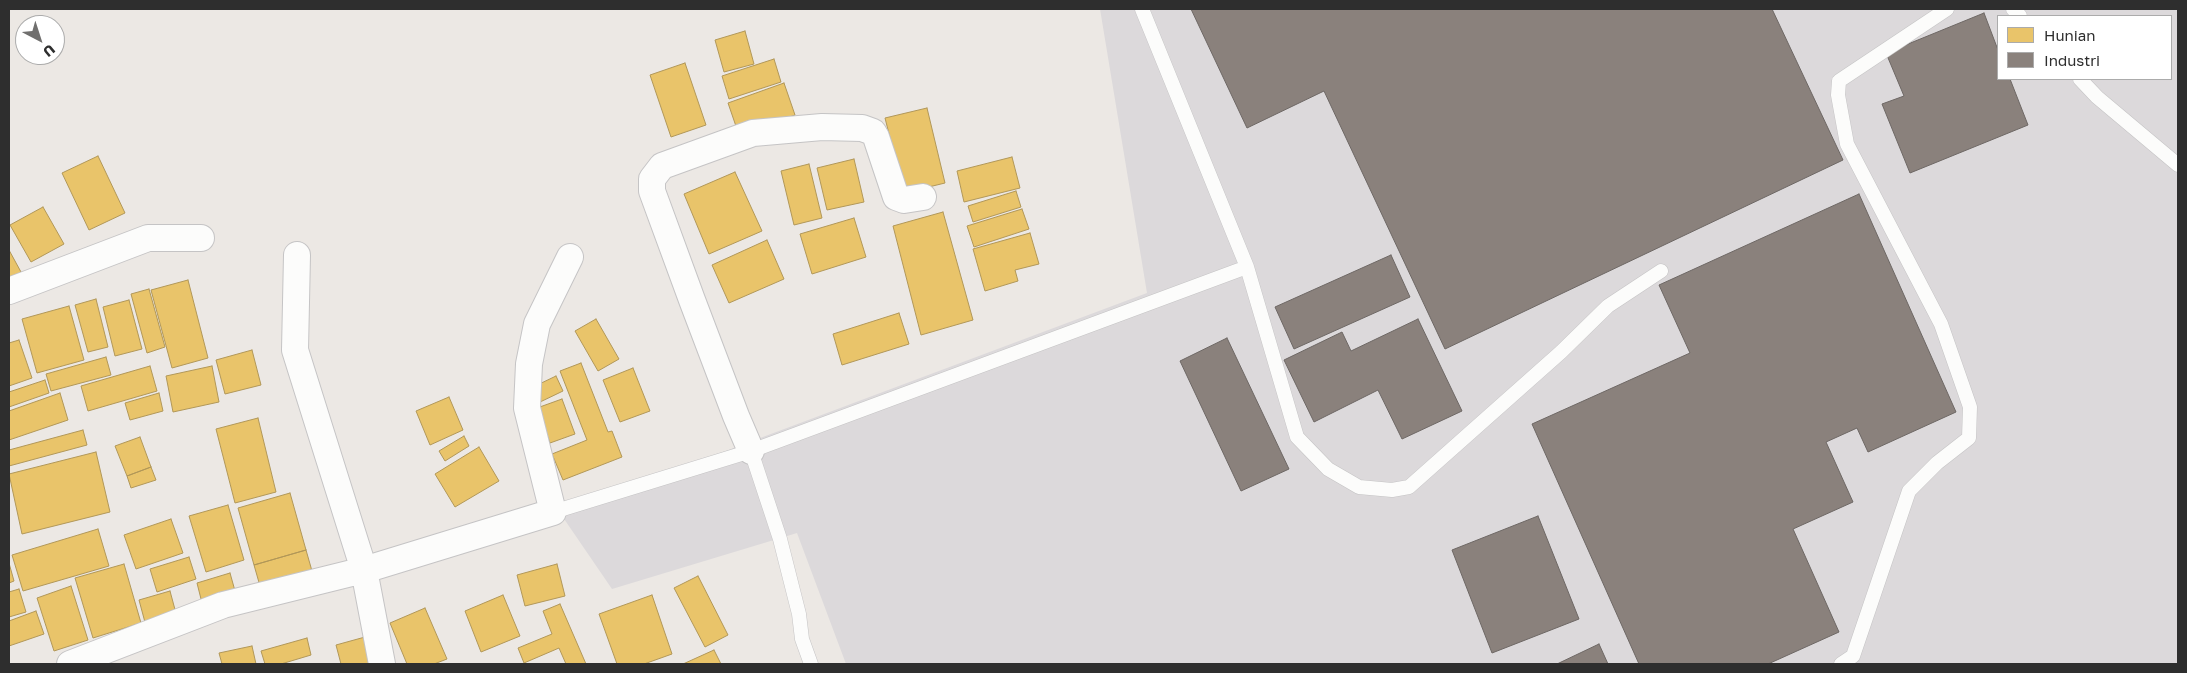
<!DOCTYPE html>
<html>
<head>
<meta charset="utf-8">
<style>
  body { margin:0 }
  #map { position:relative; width:2187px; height:673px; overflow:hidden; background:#ece8e4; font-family:"Golos Text",sans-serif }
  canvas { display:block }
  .frame { position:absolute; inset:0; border:10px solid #2e2e2e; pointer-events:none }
  .legend { position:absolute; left:1997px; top:15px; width:175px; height:65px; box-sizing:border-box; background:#fff; border:1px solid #ababab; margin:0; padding:6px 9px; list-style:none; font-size:15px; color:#2e2e2e }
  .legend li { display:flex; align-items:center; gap:10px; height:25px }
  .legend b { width:25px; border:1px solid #ababab }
  .north { position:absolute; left:15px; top:15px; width:50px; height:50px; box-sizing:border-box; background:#fff; border:1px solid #ababab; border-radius:50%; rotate:140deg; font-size:14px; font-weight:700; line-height:20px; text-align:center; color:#2e2e2e }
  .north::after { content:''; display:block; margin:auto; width:18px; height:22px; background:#706f6e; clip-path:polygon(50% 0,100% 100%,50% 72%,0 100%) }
</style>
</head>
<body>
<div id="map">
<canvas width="2187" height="673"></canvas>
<div class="frame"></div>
<ul class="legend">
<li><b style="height:14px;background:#e9c46a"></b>Hunian</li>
<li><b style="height:14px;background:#8a817c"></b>Industri</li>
</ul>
<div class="north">U</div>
</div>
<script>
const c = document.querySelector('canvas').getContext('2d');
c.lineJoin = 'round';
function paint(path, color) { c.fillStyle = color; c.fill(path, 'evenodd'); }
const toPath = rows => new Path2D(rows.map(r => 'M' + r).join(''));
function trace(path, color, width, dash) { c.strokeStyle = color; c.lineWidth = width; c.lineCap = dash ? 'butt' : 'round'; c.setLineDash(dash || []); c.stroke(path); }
const industrial = toPath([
  [1100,9,2178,9,2178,664,1137,664,1136,663,846,664,797,533,612,589,560,513,1147,293],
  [1998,16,2171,16,2171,79,1998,79]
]);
const homes = toPath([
  [745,31,754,64,724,72,715,40,745,31],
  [774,59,781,82,729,99,722,76,774,59],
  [685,63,706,125,671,137,650,75,685,63],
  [784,83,795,115,739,135,728,103,784,83],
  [927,108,945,183,904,193,885,118,927,108],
  [98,156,125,213,89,230,62,173,98,156],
  [1012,157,1020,188,964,202,957,171,1012,157],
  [854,159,864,202,827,210,817,168,854,159],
  [809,164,822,218,794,225,781,171,809,164],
  [735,172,762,231,709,254,684,194,735,172],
  [1016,191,1021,207,973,222,968,206,1016,191],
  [43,207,64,244,31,262,10,225,43,207],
  [1022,209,1029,229,974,247,967,226,1022,209],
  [943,212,973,320,921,335,893,226,943,212],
  [854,218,866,257,812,274,800,234,854,218],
  [1030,233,1039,264,1015,270,1018,281,985,291,973,249,1030,233],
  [767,240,784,279,729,303,712,265,767,240],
  [9,250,21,272,9,279,9,250],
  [188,280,208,358,172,368,151,290,188,280],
  [149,289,165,347,147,353,131,294,149,289],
  [96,299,108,347,88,352,75,305,96,299],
  [129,300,142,349,115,356,103,307,129,300],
  [69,306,84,360,37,373,22,319,69,306],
  [899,313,909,344,842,365,833,334,899,313],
  [596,319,619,359,598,371,575,331,596,319],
  [19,340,32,378,9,386,9,343,19,340],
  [252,350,261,385,225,394,216,360,252,350],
  [106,357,111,375,51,391,46,374,106,357],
  [581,363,608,432,612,431,622,457,563,480,552,454,587,440,560,371,581,363],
  [150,366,157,391,88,411,81,386,150,366],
  [212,366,219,402,173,412,166,376,212,366],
  [633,368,650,411,620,422,603,380,633,368],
  [556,376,563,391,538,403,531,388,556,376],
  [45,380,49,393,9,407,9,392,45,380],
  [60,393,68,420,9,440,9,411,60,393],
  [159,393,163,411,130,420,125,403,159,393],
  [449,397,463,430,430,445,416,411,449,397],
  [562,399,575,434,550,443,537,408,562,399],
  [258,418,276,492,235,503,216,429,258,418],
  [83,430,87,445,9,466,9,450,83,430],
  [464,436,469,446,445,461,439,451,464,436],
  [140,437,151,467,127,476,115,446,140,437],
  [479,447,499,481,455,507,435,474,479,447],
  [96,452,110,512,22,534,9,474,96,452],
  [151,467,156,480,131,488,127,476,151,467],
  [290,493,306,550,254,565,238,508,290,493],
  [228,505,244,560,206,572,189,516,228,505],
  [171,519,183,553,136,569,124,535,171,519],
  [98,529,109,566,23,591,12,555,98,529],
  [306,550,312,571,260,586,254,565,306,550],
  [189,557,196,579,157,592,150,569,189,557],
  [9,563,14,581,9,583,9,563],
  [124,564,141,623,93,638,75,578,124,564],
  [557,564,565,596,525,606,517,575,557,564],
  [230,573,237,598,203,607,197,583,230,573],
  [698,576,728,635,705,647,674,588,698,576],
  [71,586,88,640,54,651,37,598,71,586],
  [19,589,26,612,9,617,9,592,19,589],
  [170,591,177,617,146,626,139,600,170,591],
  [503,595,520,636,481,652,465,611,503,595],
  [652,595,672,654,644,664,617,664,599,614,652,595],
  [560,604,586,664,566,664,559,648,524,663,518,648,552,634,543,611,560,604],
  [425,608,447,659,434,664,407,664,390,623,425,608],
  [36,611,44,634,9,646,9,621,36,611],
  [365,637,373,664,341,664,336,645,365,637],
  [307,638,311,655,281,664,265,664,261,651,307,638],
  [252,646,256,664,222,664,219,653,252,646],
  [714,650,721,664,683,664,714,650]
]);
const industry = toPath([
  [1191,9,1772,9,1843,160,1445,349,1324,91,1247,128,1191,9],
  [1984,13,1998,50,1998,79,2010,79,2028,125,1910,173,1882,104,1904,96,1886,53,1984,13],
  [1859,194,1956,412,1868,452,1857,428,1826,442,1853,502,1793,529,1839,632,1768,664,1639,664,1532,424,1690,353,1659,285,1859,194],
  [1391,255,1410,297,1294,349,1275,307,1391,255],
  [1418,319,1462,411,1402,439,1378,390,1314,422,1284,360,1342,332,1351,351,1418,319],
  [1227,338,1289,469,1241,491,1180,361,1227,338],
  [1538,516,1579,619,1492,653,1452,550,1538,516],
  [1599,644,1608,664,1557,664,1599,644]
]);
const lane = toPath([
  [1142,9,1247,267,1297,437,1328,469,1359,487,1392,490,1409,487,1561,352,1608,306,1661,271],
  [2013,9,2020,16],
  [2080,79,2097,97,2178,165],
  [751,451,780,539,799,614,802,639,811,664],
  [553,512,751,451,1247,267],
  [1841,664,1853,656,1909,491,1937,463,1969,438,1970,407,1941,324,1847,144,1838,95,1839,81,1947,9]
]);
const street = toPath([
  [297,255,295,350,364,570,382,664],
  [9,291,148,238,201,238],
  [751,451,736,416,692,300,652,191,652,179,662,166,753,133,822,127,862,128,873,132,876,137,896,197,904,200,923,197],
  [70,664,223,605,364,570,553,512,527,408,529,364,537,324,570,257]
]);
paint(industrial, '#dcd9db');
paint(homes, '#e9c46a');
trace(homes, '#b19758', 1);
paint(industry, '#8a817c');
trace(industry, '#6e6865', 1);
trace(lane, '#c5c4c5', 15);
trace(street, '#c5c4c5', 28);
trace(lane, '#fcfcfb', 14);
trace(street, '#fcfcfb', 26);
</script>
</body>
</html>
